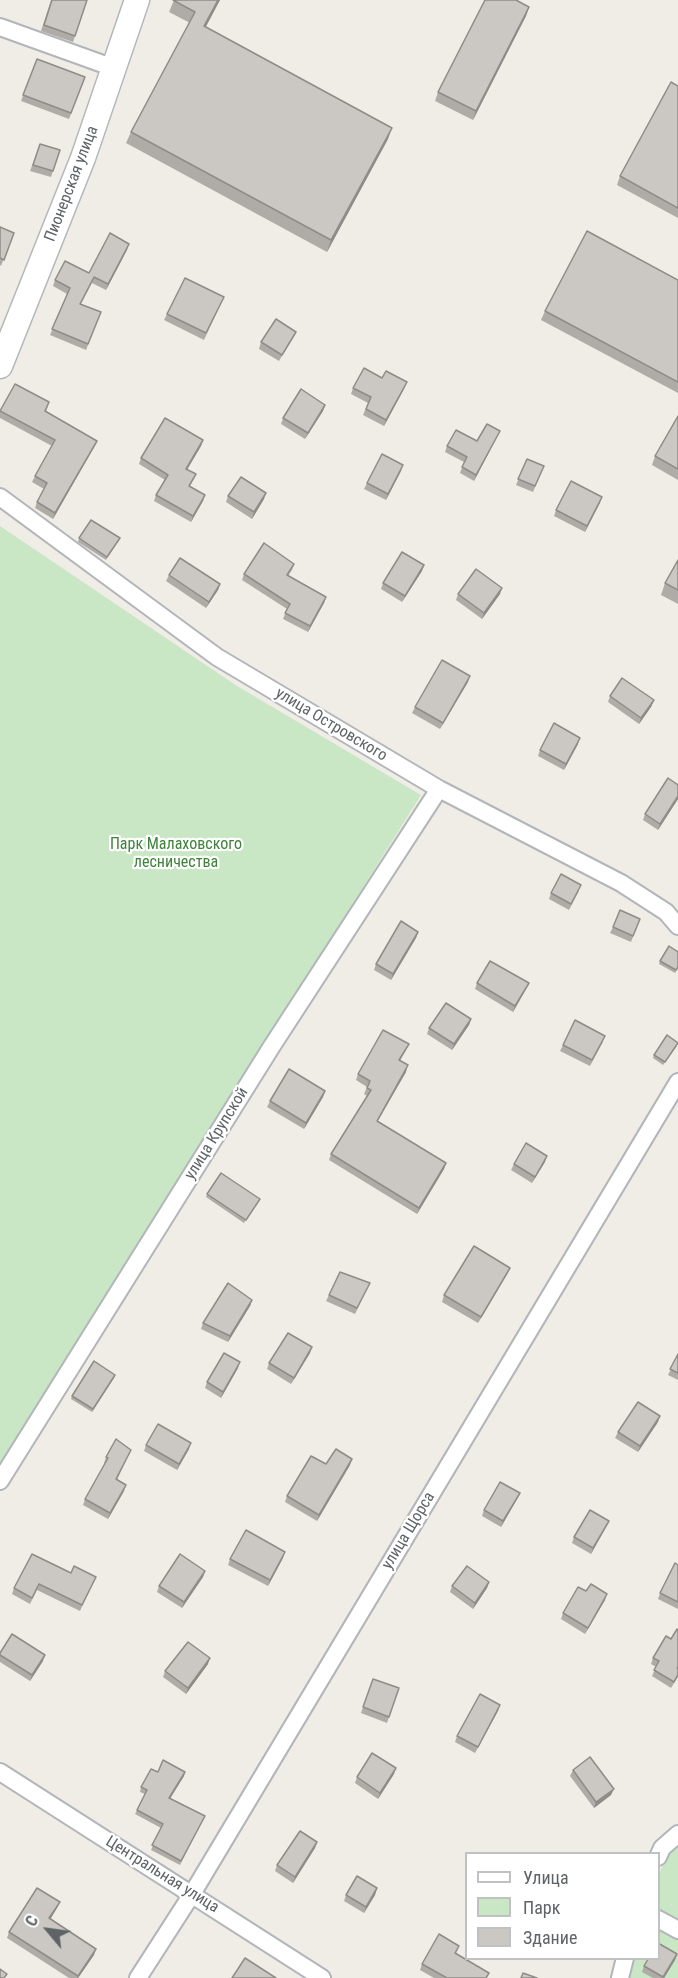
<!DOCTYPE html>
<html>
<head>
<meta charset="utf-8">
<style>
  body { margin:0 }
  #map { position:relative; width:678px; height:1978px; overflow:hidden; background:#f0ede7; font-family:"Roboto Condensed",sans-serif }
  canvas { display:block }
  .legend { position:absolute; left:465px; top:1852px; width:195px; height:108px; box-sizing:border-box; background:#fff; border:2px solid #bfc1c2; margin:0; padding:8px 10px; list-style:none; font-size:18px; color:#5e6367 }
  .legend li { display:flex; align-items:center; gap:12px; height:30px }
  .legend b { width:30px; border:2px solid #bfc1c2 }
  .north { position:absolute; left:18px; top:1900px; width:60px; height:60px; -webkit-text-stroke:4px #fff; paint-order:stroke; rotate:299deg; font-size:16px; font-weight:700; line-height:24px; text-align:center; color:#5e6367 }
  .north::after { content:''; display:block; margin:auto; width:21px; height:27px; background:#5e6367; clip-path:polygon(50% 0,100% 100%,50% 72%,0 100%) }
</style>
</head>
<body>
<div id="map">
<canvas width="678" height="1978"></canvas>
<ul class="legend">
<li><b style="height:8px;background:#fff"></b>Улица</li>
<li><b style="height:16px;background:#c9e6c5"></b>Парк</li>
<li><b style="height:16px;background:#cbc8c3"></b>Здание</li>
</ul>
<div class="north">С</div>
</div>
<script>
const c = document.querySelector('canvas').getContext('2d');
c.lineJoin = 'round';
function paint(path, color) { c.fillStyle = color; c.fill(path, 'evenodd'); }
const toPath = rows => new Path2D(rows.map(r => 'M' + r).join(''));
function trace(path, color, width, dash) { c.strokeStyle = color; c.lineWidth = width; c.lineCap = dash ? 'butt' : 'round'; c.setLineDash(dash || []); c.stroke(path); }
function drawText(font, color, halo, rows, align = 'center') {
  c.font = font + ' "Roboto Condensed",sans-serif'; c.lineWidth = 4.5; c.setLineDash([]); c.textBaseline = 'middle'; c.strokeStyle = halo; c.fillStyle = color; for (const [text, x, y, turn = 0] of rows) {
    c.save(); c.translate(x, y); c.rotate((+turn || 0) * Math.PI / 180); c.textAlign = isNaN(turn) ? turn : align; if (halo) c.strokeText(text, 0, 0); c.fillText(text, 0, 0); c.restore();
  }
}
const green = toPath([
  [0,526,237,686,421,795,0,1466],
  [678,1842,678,1922,659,1911,659,1875,668,1852],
  [659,1925,678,1936,678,1978,627,1978,632,1959,658,1958]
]);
const street = toPath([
  [0,27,114,68],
  [0,497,217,657,439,789,621,883,666,912,678,926],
  [0,1481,272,1046,439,789],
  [0,1772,322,1978],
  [658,1857,662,1848,678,1834],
  [658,1919,678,1930],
  [138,1978,192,1894,678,1082],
  [620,1978,625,1958]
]);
const secondary = toPath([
  [0,366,83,158,137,0]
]);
const wall = toPath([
  [51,0,87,0,73,42,41,31],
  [174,0,220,0,205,27,388,139,327,252,126,143,131,132,190,23,169,12],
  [529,7,526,16,473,120,435,101,438,92],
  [37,59,85,77,69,119,21,101],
  [678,86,678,218,617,185,620,176],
  [40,144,60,150,51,177,30,171],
  [0,227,14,233,1,266,0,265],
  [127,250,106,290,92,283,81,304,101,312,86,350,50,335,67,294,53,286,55,280,89,273],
  [678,280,678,393,541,320,545,311],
  [224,297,204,340,164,320,167,314],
  [296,332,293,338,279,361,259,349,261,342],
  [382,378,407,382,404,389,384,426,363,415,368,403,351,394,353,388],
  [49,402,46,412,97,441,94,447,53,519,35,508,37,502,44,489,32,482,35,476,52,446,0,418,0,411],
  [325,405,323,411,305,439,281,424,283,418],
  [678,416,678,480,652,465,655,456],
  [500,431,497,437,474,481,460,473,464,462,445,452,447,446,477,441],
  [203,440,201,446,187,469,196,474,190,486,205,495,203,501,191,522,154,501,156,495,165,480,139,464,141,458],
  [527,459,544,466,533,492,516,485],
  [401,471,386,500,364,489,367,483],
  [228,496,264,499,252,519,226,502],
  [602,497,585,532,554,516,556,510],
  [79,538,120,538,106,560,78,542],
  [678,560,678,604,661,595,665,583],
  [294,564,292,570,288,576,326,597,324,603,308,632,283,619,287,609,242,580,244,574],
  [422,571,402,602,381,589,383,583],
  [169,575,220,584,218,590,206,608,166,581],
  [458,594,500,594,482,619,456,600],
  [468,682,440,729,412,713,415,707],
  [610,696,654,700,651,707,639,724,608,702],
  [578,744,564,770,538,756,540,750],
  [678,785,678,799,658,830,643,820,645,814],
  [579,891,569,910,549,899,551,893],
  [640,919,631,942,610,933,613,927],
  [418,932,416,938,391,980,374,970,376,964],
  [660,961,678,968,675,973,659,964],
  [477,983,529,983,526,989,513,1012,475,989],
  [471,1019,469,1025,452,1050,427,1034,429,1028],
  [603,1042,590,1066,560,1051,563,1045],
  [677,1046,663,1065,653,1058,654,1055],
  [406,1050,400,1061,406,1072,378,1121,446,1163,444,1169,417,1214,329,1160,331,1154,367,1096,364,1094,367,1087,356,1080,358,1074],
  [325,1091,323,1097,304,1129,267,1107,270,1101],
  [545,1162,532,1183,511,1170,514,1164],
  [207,1194,258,1202,244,1223,206,1197],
  [510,1268,507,1274,478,1323,442,1302,444,1295],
  [367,1289,355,1314,326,1301,329,1295],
  [252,1300,250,1306,228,1342,201,1329,203,1323],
  [310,1353,291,1384,267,1369,269,1363],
  [678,1354,678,1380,668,1375],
  [238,1368,221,1398,205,1388,207,1382],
  [115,1375,92,1412,71,1399,72,1396],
  [658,1422,638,1452,615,1438,618,1432],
  [146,1445,189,1449,177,1470,144,1451],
  [131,1450,117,1480,124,1491,108,1519,83,1505,85,1499,105,1464,104,1463,106,1457],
  [326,1464,350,1465,317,1521,285,1502,287,1496],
  [520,1493,517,1499,501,1527,482,1516,484,1510],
  [609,1521,606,1527,591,1554,572,1543,574,1537],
  [283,1558,268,1586,228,1565,230,1559],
  [678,1565,678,1609,658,1599,660,1593],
  [205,1571,203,1577,182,1608,157,1592,159,1586],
  [71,1573,96,1577,80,1611,37,1590,30,1604,12,1594,14,1588],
  [489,1582,487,1588,473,1609,450,1592,452,1586],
  [605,1600,585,1634,561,1619,563,1613],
  [678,1630,678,1677,671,1688,652,1676,656,1667,651,1664,653,1658,671,1639],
  [0,1653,43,1661,30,1681,0,1662],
  [208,1664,186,1694,163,1677,165,1671],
  [373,1679,389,1717,387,1723,361,1713],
  [498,1711,475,1753,455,1742,457,1736],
  [573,1770,611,1795,594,1808,570,1776],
  [158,1772,184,1776,170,1798,205,1816,180,1865,151,1850,161,1828,135,1814,145,1794,140,1792,141,1787],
  [394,1774,378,1799,355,1783,357,1777],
  [317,1842,315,1848,293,1883,275,1871,277,1865],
  [377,1888,375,1895,364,1913,344,1901,346,1895],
  [57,1908,50,1919,94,1955,78,1978,69,1978,7,1938,9,1932],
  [459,1946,456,1954,487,1978,434,1978,420,1970,422,1964],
  [677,1954,675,1960,664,1978,653,1978,642,1972,644,1966]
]);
const shadedWall = toPath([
  [218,0,220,0,200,38,204,26],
  [529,7,526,16,473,120,476,111],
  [392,128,388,139,327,252,331,240],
  [129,244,127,250,106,290,108,284],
  [407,382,404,389,384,426,386,420],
  [325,405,323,411,305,439,308,433],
  [500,431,497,437,474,481,476,475],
  [203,440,201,446,184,475,186,469],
  [97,441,94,447,53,519,55,513],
  [403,465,401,471,386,500,388,494],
  [266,493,264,499,252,519,254,512],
  [205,495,203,501,191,522,193,516],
  [602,497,600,503,585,532,587,526],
  [424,565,422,571,402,602,405,596],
  [220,584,218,590,206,608,209,602],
  [502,588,500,594,482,619,484,613],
  [326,597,324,603,308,632,310,626],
  [470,676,468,682,440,729,443,723],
  [654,700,651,707,639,724,641,718],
  [580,738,578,744,564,770,566,764],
  [678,796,678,799,658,830,660,824],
  [418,932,416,938,391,980,393,974],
  [529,983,526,989,513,1012,515,1006],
  [471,1019,469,1025,452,1050,454,1044],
  [408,1065,406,1072,374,1127,377,1121],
  [325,1091,323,1097,304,1129,306,1123],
  [547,1156,545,1162,532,1183,535,1177],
  [446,1163,444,1169,417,1214,419,1208],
  [510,1268,507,1274,478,1323,481,1317],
  [252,1300,250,1306,228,1342,230,1336],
  [312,1347,310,1353,291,1384,294,1378],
  [240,1362,238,1368,221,1398,223,1392],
  [115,1375,114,1378,92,1412,93,1409],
  [660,1416,658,1422,638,1452,640,1446],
  [191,1443,189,1449,177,1470,179,1464],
  [352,1459,350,1465,317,1521,319,1515],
  [126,1485,124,1491,108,1519,110,1513],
  [520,1493,517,1499,501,1527,503,1521],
  [609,1521,606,1527,591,1554,593,1548],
  [285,1552,283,1558,268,1586,270,1580],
  [205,1571,203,1577,182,1608,184,1602],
  [489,1582,487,1588,473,1609,475,1603],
  [607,1594,605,1600,585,1634,588,1628],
  [45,1655,43,1661,30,1681,32,1675],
  [210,1658,208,1664,186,1694,188,1688],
  [500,1705,498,1711,475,1753,478,1747],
  [396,1768,394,1774,378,1799,380,1793],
  [185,1772,184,1776,168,1802,169,1798],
  [614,1789,611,1795,594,1808,596,1802],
  [317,1842,315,1848,293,1883,295,1877],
  [377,1888,375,1895,364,1913,366,1907],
  [60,1902,57,1908,47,1925,49,1918],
  [96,1949,94,1955,78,1978,77,1978],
  [677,1954,675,1960,664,1978,663,1978]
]);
const building = toPath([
  [52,0,87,0,75,36,44,25,52,0],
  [173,0,218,0,204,26,392,128,331,240,131,132,195,12,173,0],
  [485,0,516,0,529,7,476,111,438,92,485,0],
  [37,59,85,77,71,113,23,95,37,59],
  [671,82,678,86,678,208,620,176,671,82],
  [40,144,60,150,53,171,33,165,40,144],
  [0,227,14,233,4,260,0,258,0,227],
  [587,231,678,280,678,382,545,311,587,231],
  [110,233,129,244,108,284,94,277,80,304,101,312,88,344,52,329,70,288,55,280,65,261,89,273,110,233],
  [185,278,224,297,206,333,167,314,185,278],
  [276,319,296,332,282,355,261,342,276,319],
  [364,368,382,378,386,371,407,382,386,420,366,409,371,397,353,388,364,368],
  [15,384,49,402,45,411,97,441,55,513,37,502,47,483,35,476,55,440,0,411,15,384],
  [301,389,325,405,308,433,283,418,301,389],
  [678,416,678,469,655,456,678,416],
  [165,418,203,440,186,469,196,474,189,486,205,495,193,516,156,495,168,475,141,458,165,418],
  [487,424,500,431,476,475,462,467,467,457,447,446,456,430,477,441,487,424],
  [382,454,403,465,388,494,367,483,382,454],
  [527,459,544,466,535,486,518,479,527,459],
  [241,477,266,493,254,512,228,496,241,477],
  [571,481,602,497,587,526,556,510,571,481],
  [91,520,120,538,107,557,79,538,91,520],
  [264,543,294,564,287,575,326,597,310,626,285,613,290,604,244,574,264,543],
  [402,552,424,565,405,596,383,583,402,552],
  [180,558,220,584,209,602,169,575,180,558],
  [678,560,678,590,665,583,678,560],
  [476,569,502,588,484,613,458,594,476,569],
  [442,660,470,676,443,723,415,707,442,660],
  [622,678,654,700,641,718,610,696,622,678],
  [554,723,580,738,566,764,540,750,554,723],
  [668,778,678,785,678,796,660,824,645,814,668,778],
  [561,874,581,885,571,904,551,893,561,874],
  [620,910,640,919,633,936,613,927,620,910],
  [401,921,418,932,393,974,376,964,401,921],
  [669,946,678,952,678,967,676,970,660,961,669,946],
  [490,961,529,983,515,1006,477,983,490,961],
  [446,1003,471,1019,454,1044,429,1028,446,1003],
  [575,1020,605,1036,592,1060,563,1045,575,1020],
  [383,1030,409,1044,399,1060,408,1065,377,1121,446,1163,419,1208,331,1154,371,1090,367,1088,370,1081,358,1074,383,1030],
  [667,1035,678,1043,665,1062,654,1055,667,1035],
  [289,1069,325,1091,306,1123,270,1101,289,1069],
  [526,1143,547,1156,535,1177,514,1164,526,1143],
  [221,1173,260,1199,246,1220,207,1194,221,1173],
  [474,1246,510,1268,481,1317,444,1295,474,1246],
  [340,1272,370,1283,357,1308,329,1295,340,1272],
  [228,1283,252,1300,230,1336,203,1323,228,1283],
  [288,1333,312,1347,294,1378,269,1363,288,1333],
  [224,1353,240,1362,223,1392,207,1382,224,1353],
  [678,1354,678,1373,670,1369,678,1354],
  [94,1361,115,1375,93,1409,72,1396,94,1361],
  [638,1402,660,1416,640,1446,618,1432,638,1402],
  [158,1424,191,1443,179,1464,146,1445,158,1424],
  [116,1439,131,1450,116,1479,126,1485,110,1513,85,1499,108,1458,106,1457,116,1439],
  [336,1449,352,1459,319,1515,287,1496,311,1456,326,1464,336,1449],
  [500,1482,520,1493,503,1521,484,1510,500,1482],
  [590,1510,609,1521,593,1548,574,1537,590,1510],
  [246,1530,285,1552,270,1580,230,1559,246,1530],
  [32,1554,71,1573,74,1566,96,1577,82,1605,39,1584,32,1598,14,1588,32,1554],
  [180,1554,205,1571,184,1602,159,1586,180,1554],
  [675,1563,678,1565,678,1602,660,1593,675,1563],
  [467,1566,489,1582,475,1603,452,1586,467,1566],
  [591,1584,607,1594,588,1628,563,1613,578,1587,586,1591,591,1584],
  [677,1629,678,1630,678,1667,677,1668,678,1669,678,1674,674,1682,654,1670,659,1661,653,1658,666,1636,671,1639,677,1629],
  [12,1634,45,1655,32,1675,0,1655,0,1653,12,1634],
  [188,1642,210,1658,188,1688,165,1671,188,1642],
  [373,1679,399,1688,389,1717,363,1707,373,1679],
  [480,1694,500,1705,478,1747,457,1736,480,1694],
  [372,1753,396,1768,380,1793,357,1777,372,1753],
  [590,1757,614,1789,596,1802,573,1770,590,1757],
  [163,1760,185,1772,169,1798,205,1816,181,1861,152,1845,163,1824,137,1810,147,1790,141,1787,151,1769,158,1772,163,1760],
  [300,1831,317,1842,295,1877,277,1865,300,1831],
  [357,1876,377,1888,366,1907,346,1895,357,1876],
  [37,1888,60,1902,49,1918,96,1949,78,1976,9,1932,37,1888],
  [439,1934,459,1946,455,1953,489,1973,486,1978,447,1978,422,1964,439,1934],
  [658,1943,677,1954,663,1977,644,1966,648,1959,658,1959,658,1943],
  [245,1958,276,1978,232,1978,245,1958],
  [0,1969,7,1974,4,1978,0,1978,0,1969],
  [523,1973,537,1978,521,1978,523,1973]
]);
const streetNames = [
  ["Пионерская улица",72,184,-69],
  ["улица Островского",331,725,31],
  ["улица Крупской",217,1134,-58],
  ["улица Щорса",409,1531,-59],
  ["Центральная улица",162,1875,32]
];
const parkNames = [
  ["Парк Малаховского",176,845],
  ["лесничества",176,863]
];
paint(green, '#c9e6c5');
trace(street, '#b2b5b9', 20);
trace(secondary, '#b3b7bb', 27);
trace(street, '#fff', 16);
trace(secondary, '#fff', 24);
paint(wall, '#afaca8');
paint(shadedWall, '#8e8c88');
paint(building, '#cbc8c3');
trace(building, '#8e8c88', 1.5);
drawText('16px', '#5e6367', '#fff', streetNames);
drawText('16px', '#3e8339', '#fff', parkNames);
</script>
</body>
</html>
